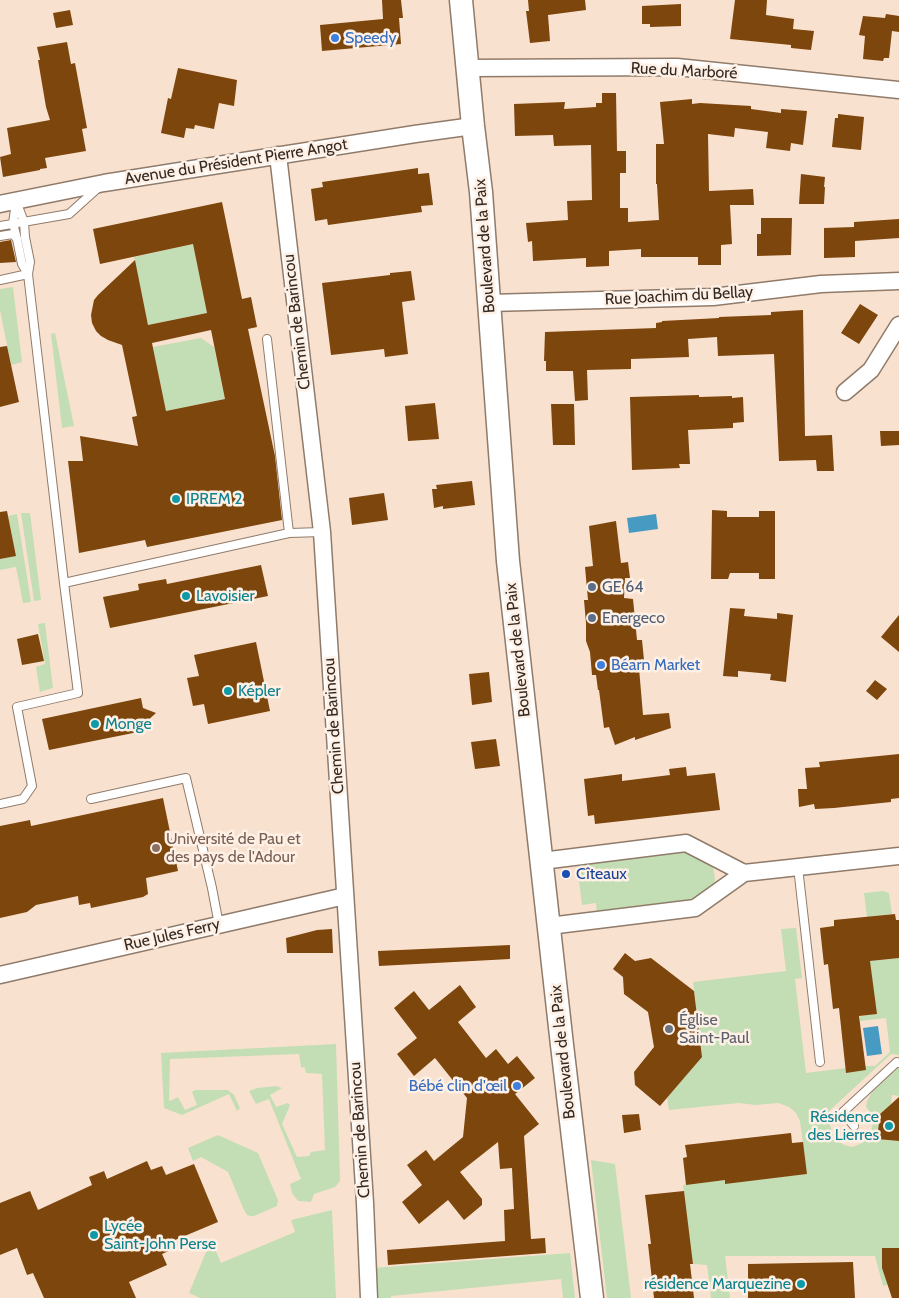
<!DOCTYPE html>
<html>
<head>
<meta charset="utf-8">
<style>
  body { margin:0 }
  canvas { display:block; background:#f9e1cf }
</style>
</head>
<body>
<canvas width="899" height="1298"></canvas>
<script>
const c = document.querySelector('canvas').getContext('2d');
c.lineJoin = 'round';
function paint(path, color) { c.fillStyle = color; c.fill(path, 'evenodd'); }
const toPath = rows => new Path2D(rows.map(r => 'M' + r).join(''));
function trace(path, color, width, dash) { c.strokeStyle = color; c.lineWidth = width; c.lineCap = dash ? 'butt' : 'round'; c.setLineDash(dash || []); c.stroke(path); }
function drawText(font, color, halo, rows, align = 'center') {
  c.font = font + ' Cabin,sans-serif'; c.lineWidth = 5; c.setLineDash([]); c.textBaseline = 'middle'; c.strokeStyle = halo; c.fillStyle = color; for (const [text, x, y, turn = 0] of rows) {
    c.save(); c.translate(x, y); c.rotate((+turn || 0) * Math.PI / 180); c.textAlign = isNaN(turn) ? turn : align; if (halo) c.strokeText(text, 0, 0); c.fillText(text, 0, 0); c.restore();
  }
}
const green = toPath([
  [193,244,207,313,148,325,134,257],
  [13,287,22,362,11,365,0,310,0,289],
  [55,333,74,426,62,428,51,334],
  [201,338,214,347,225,399,166,411,153,347],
  [21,513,30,513,41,600,34,601],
  [17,514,31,602,23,603,16,567,0,570,0,559,16,555,8,516],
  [45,623,53,688,40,692,36,667,45,664,38,624],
  [684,852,695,853,712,865,714,872,715,880,712,889,699,900,597,915,596,903,582,905,577,864],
  [883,891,889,893,892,914,867,917,864,893],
  [796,928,802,978,795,979,806,1073,846,1068,847,1072,865,1070,865,1066,875,1066,890,1052,886,1018,860,1021,860,1016,876,1014,872,978,862,962,899,958,899,1055,891,1054,829,1111,828,1119,833,1135,838,1141,844,1145,852,1147,860,1144,867,1139,871,1134,874,1117,866,1107,867,1101,872,1092,899,1067,899,1096,892,1095,891,1104,880,1114,877,1139,899,1141,899,1248,882,1248,887,1282,887,1285,883,1286,875,1256,725,1256,730,1298,711,1298,707,1265,693,1264,683,1185,725,1180,725,1183,807,1174,800,1121,796,1113,789,1107,778,1103,756,1105,739,1103,669,1110,667,1098,702,1056,693,982,786,971,781,929],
  [336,1044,340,1181,335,1187,314,1194,311,1202,298,1201,292,1193,290,1184,301,1179,269,1099,256,1104,249,1091,257,1088,276,1086,282,1088,270,1095,276,1107,288,1103,290,1105,282,1124,297,1157,309,1156,311,1152,325,1150,322,1074,306,1073,305,1068,301,1067,299,1054,170,1059,169,1099,170,1101,178,1097,185,1110,197,1105,192,1092,195,1090,228,1090,234,1095,240,1108,237,1111,229,1094,182,1115,164,1108,161,1053],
  [218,1135,258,1153,278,1200,277,1206,254,1216,250,1216,247,1215,244,1210,228,1172,201,1157,193,1161,188,1148],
  [591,1160,615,1164,631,1298,607,1298],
  [332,1210,336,1298,200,1298,189,1293,206,1252,215,1249,221,1263,295,1232,291,1220],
  [570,1253,575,1298,563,1298,561,1279,391,1296,391,1298,374,1298,373,1268]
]);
const water = toPath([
  [656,514,658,529,629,533,627,518],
  [878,1026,882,1054,867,1056,863,1028]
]);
const building = toPath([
  [382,0,401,0,403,18,399,18,401,44,322,51,320,25,383,19],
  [528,0,585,0,586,10,548,15,550,41,530,43,526,11,529,11],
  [735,0,767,0,766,15,794,19,793,29,814,31,811,50,791,48,791,45,730,39],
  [681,4,681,26,650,27,650,24,642,24,642,6],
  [70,10,73,25,56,28,53,13],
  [886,14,899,16,899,32,892,31,889,58,884,58,883,61,863,59,865,36,859,35,863,16,885,18],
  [67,42,71,64,75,63,87,128,82,129,86,151,45,158,47,168,40,169,40,170,3,177,0,157,11,154,7,128,50,120,46,107,38,60,40,60,37,47],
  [178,68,237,80,234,106,219,103,214,129,195,125,194,129,186,128,184,138,161,133,168,98,171,99],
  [602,93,616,93,617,151,626,151,626,173,620,173,620,208,628,208,628,222,659,220,657,184,656,184,656,144,664,144,660,102,692,99,692,104,700,103,751,106,751,109,781,113,781,109,807,111,803,145,791,143,790,151,766,148,768,132,735,128,734,137,708,134,709,191,753,189,754,205,730,205,732,244,721,245,721,265,698,265,698,257,641,257,641,249,609,251,609,266,586,267,586,258,533,261,532,241,528,242,526,223,568,220,567,201,592,200,591,145,554,146,553,135,515,136,514,104,565,102,564,109,596,107,596,103,602,103],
  [838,114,864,117,861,150,832,147,835,118,838,118],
  [418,168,418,174,429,173,433,205,421,206,422,212,328,225,327,219,315,221,311,189,323,187,322,182],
  [801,174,825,177,824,187,825,187,824,204,799,204],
  [222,202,242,299,251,297,257,327,248,329,275,456,282,520,147,547,145,540,79,553,68,461,83,461,80,436,138,446,132,417,137,416,122,345,108,340,101,336,96,331,92,323,91,315,94,300,98,295,135,260,148,325,207,313,193,244,100,264,93,229],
  [211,330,225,399,166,411,152,343],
  [761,218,792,218,791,255,757,256,757,234,761,234],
  [899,219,899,238,855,241,855,257,824,258,824,228,854,227,854,222],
  [11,240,16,262,0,263,0,242],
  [411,271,415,300,402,302,408,354,385,357,384,349,331,355,322,283,390,275,390,273],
  [860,304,878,315,859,344,841,333],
  [803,310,805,436,832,435,834,471,817,471,816,460,779,461,774,354,718,356,717,337,688,339,689,357,631,359,631,369,587,370,588,400,575,401,573,371,546,371,546,361,544,361,545,332,656,328,656,323,662,322,662,321,719,318,719,317,771,315,771,312],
  [7,346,19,402,0,407,0,347],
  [699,395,699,397,732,396,732,398,743,397,744,422,733,423,733,428,688,430,690,464,679,464,680,468,632,470,630,397],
  [435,403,439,439,408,441,405,406],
  [551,404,574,404,575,445,553,445],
  [880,431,899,431,899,445,881,446],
  [472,481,475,505,443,509,443,506,434,508,432,489,437,489,436,485],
  [384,493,388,520,352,525,349,498],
  [712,510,727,511,727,517,759,517,759,511,775,511,775,579,759,579,759,573,730,573,728,579,711,579],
  [7,511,16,556,0,559,0,512],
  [616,521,621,563,628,562,630,578,625,578,624,598,633,599,637,640,642,640,644,660,639,660,640,668,639,668,643,715,669,713,671,728,635,740,635,737,615,745,609,727,604,728,599,690,598,690,596,675,592,675,590,652,586,641,586,623,584,600,588,600,585,567,593,566,589,526],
  [261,565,268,596,110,628,103,597,139,590,138,584,166,579,167,584],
  [730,608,745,609,744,616,777,619,777,613,793,615,786,682,770,680,771,674,738,671,738,677,723,676],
  [899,615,899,652,881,637],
  [38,634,44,661,22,665,17,639],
  [256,642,270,711,208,724,204,704,193,706,187,678,199,676,194,655],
  [489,672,492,702,472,705,469,674],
  [875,680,887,689,877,700,866,691],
  [141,698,143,708,156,713,146,722,148,730,49,750,42,719],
  [496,739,500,766,475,769,471,742],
  [899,754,899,798,891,799,891,802,834,808,815,809,814,804,799,807,798,789,807,789,805,768,820,767,819,762],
  [686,767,687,776,715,773,720,810,595,824,594,815,588,816,584,779,622,774,622,781,670,775,669,769],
  [163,798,178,871,146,878,148,894,143,897,91,908,90,903,79,905,78,896,36,905,27,912,0,918,0,826,30,820,31,826],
  [895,914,896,920,899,920,899,958,870,961,877,1014,859,1016,866,1070,846,1073,839,1008,833,1009,828,964,824,965,820,928,834,926,834,920],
  [332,929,333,953,287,953,286,938,317,930],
  [510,945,510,959,379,966,378,951],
  [625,953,635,961,651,958,694,991,702,1057,660,1106,635,1085,634,1072,654,1047,648,1012,624,994,623,977,613,969],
  [460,985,476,1007,458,1022,486,1058,496,1049,508,1064,517,1056,535,1078,515,1094,539,1124,524,1136,531,1239,545,1238,546,1253,388,1265,387,1250,505,1241,504,1210,514,1209,512,1168,500,1169,498,1142,460,1172,482,1199,482,1205,464,1220,448,1200,419,1224,402,1202,422,1185,407,1165,426,1150,434,1161,463,1137,467,1098,435,1058,414,1076,397,1054,417,1038,394,1008,414,991,429,1010],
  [899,1097,899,1141,877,1139,880,1114],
  [639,1114,641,1130,624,1133,622,1115],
  [791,1133,792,1143,803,1142,807,1174,725,1184,725,1180,686,1185,683,1158,687,1157,685,1145],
  [147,1161,151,1170,162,1166,166,1175,194,1164,218,1222,168,1243,171,1250,162,1254,167,1265,129,1282,136,1298,44,1298,33,1273,27,1275,17,1248,0,1255,0,1203,30,1191,38,1210,92,1185,89,1177,104,1171,107,1179],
  [684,1191,693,1264,690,1264,694,1298,654,1298,648,1244,651,1244,645,1195],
  [882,1248,899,1248,899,1298,892,1298,882,1268],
  [853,1262,855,1298,748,1298,748,1264]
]);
const service = toPath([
  [16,202,13,223,17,239,22,264,28,274],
  [0,226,69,214,99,187],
  [0,236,13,234,17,239],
  [0,280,28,274],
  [267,339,289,533],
  [64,583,289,533,322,532],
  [91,799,186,778,212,888,219,925],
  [0,804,23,799,32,786,17,707,78,693,64,583,28,274,30,262,25,237,24,222,16,201],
  [798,867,820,1062],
  [854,1126,843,1112,897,1062,899,1063]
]);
const minor = toPath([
  [468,68,677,67,899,90],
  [278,155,322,532,365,1203,369,1298],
  [0,204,104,183,415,134,473,126],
  [489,303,713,297,821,284,899,281],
  [845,392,871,370,899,325],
  [542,861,686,843,744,873,695,908,549,926],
  [744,873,899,856],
  [0,975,345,896]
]);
const secondary = toPath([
  [461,0,473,126,481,192,508,561,562,1045,592,1298]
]);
const markers = [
  [335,38,5,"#3f7fe0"],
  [176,499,5,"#0f9aa8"],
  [592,587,5,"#5c6f8a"],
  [186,596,5,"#0f9aa8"],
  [592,618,5,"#5c6f8a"],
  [601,665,5,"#3f7fe0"],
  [228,691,5,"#0f9aa8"],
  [95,724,5,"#0f9aa8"],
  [156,848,5,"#8d6e63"],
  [566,874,5,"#1a4fb4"],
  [669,1029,5,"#6b7280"],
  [517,1086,5,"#3f7fe0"],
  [889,1126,5,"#0f9aa8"],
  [94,1235,5,"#0f9aa8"],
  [801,1284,5,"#0f9aa8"]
];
const shopNames = [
  ["Speedy",345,38],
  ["Béarn Market",611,665],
  ["Bébé clin d'œil",507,1086,"right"]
];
const streetNames = [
  ["Rue du Marboré",684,71,3],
  ["Avenue du Président Pierre Angot",236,162,-9],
  ["Boulevard de la Paix",485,246,-94],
  ["Rue Joachim du Bellay",679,296,-3],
  ["Chemin de Barincou",297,322,-97],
  ["Boulevard de la Paix",518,650,-96],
  ["Chemin de Barincou",334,726,-94],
  ["Rue Jules Ferry",172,935,-13],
  ["Boulevard de la Paix",563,1052,-96],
  ["Chemin de Barincou",360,1130,-94]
];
const cultureNames = [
  ["IPREM 2",186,499],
  ["Lavoisier",196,596],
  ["Képler",238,691],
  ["Monge",105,724],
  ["Résidence",879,1117,"right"],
  ["des Lierres",879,1135,"right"],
  ["Lycée",104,1226],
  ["Saint-John Perse",104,1244],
  ["résidence Marquezine",791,1284,"right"]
];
const serviceNames = [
  ["GE 64",602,587],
  ["Energeco",602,618]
];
const educationNames = [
  ["Université de Pau et",166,839],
  ["des pays de l'Adour",166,857]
];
const transitNames = [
  ["Cîteaux",576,874]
];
const worshipNames = [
  ["Église",679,1020],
  ["Saint-Paul",679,1038]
];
paint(green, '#c3deb4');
paint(water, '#479bc2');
paint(building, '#7d460c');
trace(service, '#907b6a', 10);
trace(minor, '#907b6a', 19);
trace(secondary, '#907b6a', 25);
trace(service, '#fff', 8);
trace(minor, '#fff', 16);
trace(secondary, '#fff', 22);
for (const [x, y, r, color] of markers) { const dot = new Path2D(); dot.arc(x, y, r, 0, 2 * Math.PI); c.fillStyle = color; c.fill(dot); trace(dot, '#fff0e5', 2); }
drawText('16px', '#366cbe', '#fff0e5', shopNames, 'left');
drawText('16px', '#332a23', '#fff0e5', streetNames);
drawText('16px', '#0d838f', '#fff0e5', cultureNames, 'left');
drawText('16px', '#4e5e75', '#fff0e5', serviceNames, 'left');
drawText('16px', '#785e54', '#fff0e5', educationNames, 'left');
drawText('16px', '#164399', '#fff0e5', transitNames, 'left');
drawText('16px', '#5b616d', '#fff0e5', worshipNames, 'left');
</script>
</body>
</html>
